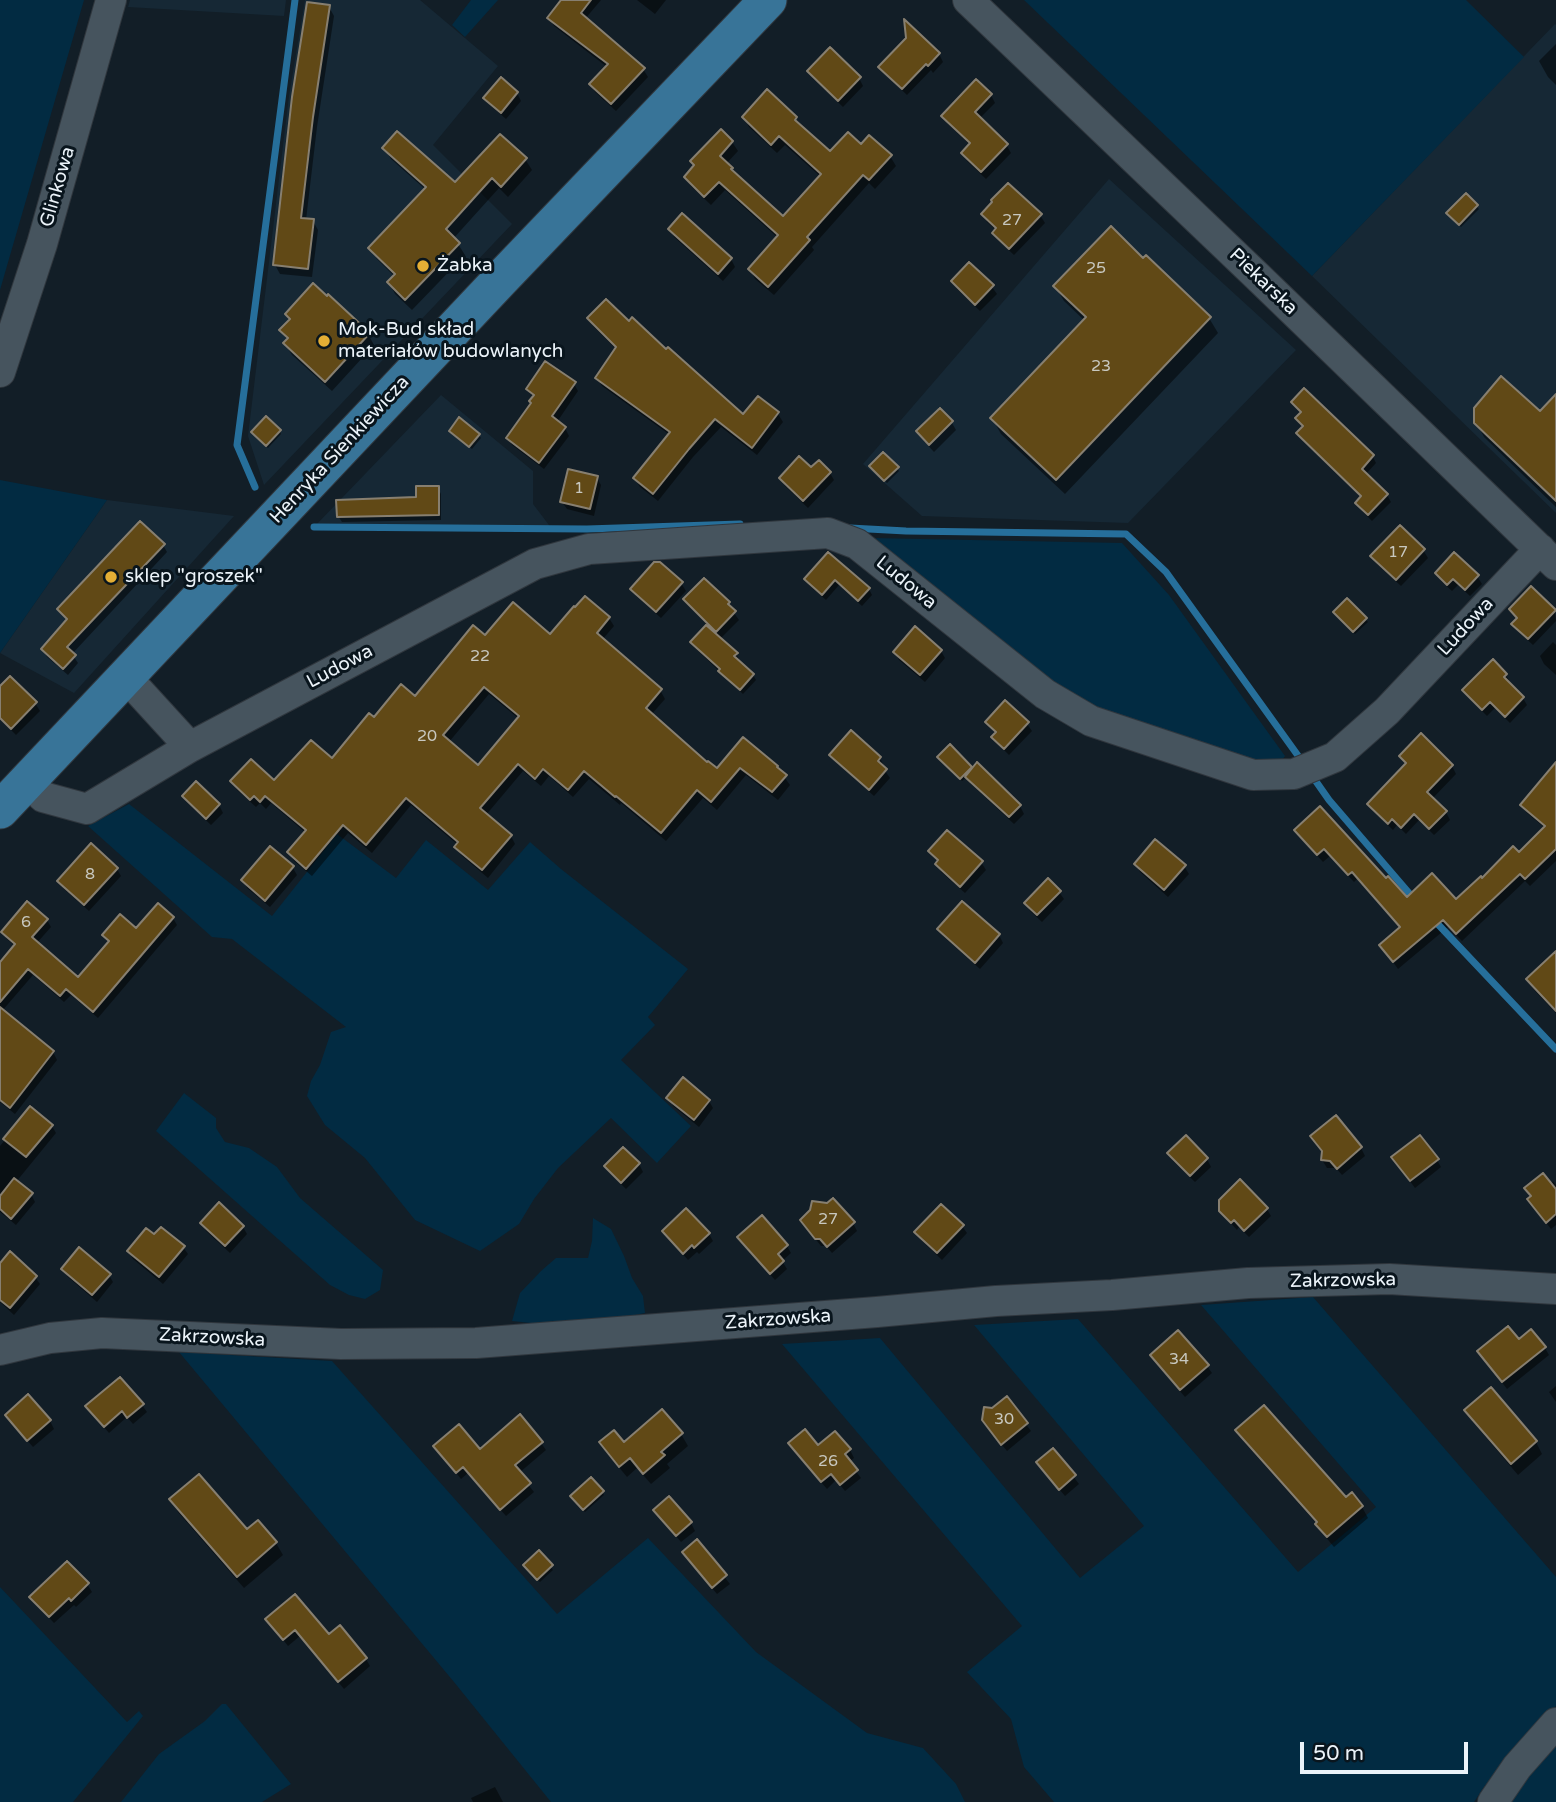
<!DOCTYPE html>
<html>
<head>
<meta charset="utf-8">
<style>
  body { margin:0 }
  #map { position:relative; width:1556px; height:1802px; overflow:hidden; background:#121e27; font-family:"Varela Round",sans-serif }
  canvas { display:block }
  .scale { position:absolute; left:1300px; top:1742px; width:168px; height:32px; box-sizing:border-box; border:4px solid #ebf3f9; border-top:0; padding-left:9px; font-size:21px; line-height:24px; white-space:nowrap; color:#ebf3f9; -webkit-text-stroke:5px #09151d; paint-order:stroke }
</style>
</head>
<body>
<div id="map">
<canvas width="1556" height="1802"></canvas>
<div class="scale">50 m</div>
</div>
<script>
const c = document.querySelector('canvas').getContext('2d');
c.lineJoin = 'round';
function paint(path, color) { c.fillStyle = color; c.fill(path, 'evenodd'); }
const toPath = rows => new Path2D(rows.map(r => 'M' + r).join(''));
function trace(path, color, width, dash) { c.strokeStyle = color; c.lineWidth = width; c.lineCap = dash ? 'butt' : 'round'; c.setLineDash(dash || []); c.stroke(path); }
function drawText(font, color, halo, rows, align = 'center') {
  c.font = font + ' "Varela Round",sans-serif'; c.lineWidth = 6; c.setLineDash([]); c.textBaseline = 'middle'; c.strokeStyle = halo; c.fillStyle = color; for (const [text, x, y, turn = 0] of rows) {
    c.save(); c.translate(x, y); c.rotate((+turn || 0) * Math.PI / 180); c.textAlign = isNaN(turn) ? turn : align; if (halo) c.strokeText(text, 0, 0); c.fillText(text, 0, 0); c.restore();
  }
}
const built = toPath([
  [130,0,286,0,284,16,128,7],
  [305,0,420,0,498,66,433,145,512,224,264,485,248,436,289,96],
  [1555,24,1556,25,1556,513,1312,276],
  [1109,179,1296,350,1128,523,922,516,863,464],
  [441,395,533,471,533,504,552,529,316,525],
  [107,500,234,516,74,693,0,653]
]);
const green = toPath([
  [0,0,84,0,0,290],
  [471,0,498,0,465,37,452,25],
  [1024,0,1466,0,1524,57,1312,276],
  [0,480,107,500,0,653],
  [871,538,1122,543,1169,595,1285,756,1279,764,1251,764,1089,706,1048,678],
  [129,804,272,916,337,834,396,878,426,840,488,890,530,842,561,869,688,969,648,1017,655,1025,621,1060,691,1126,657,1163,611,1118,558,1168,534,1199,519,1224,480,1251,415,1220,365,1158,325,1125,307,1096,311,1081,320,1065,331,1032,346,1027,232,939,212,937,88,826],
  [184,1093,216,1118,216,1128,225,1142,249,1148,277,1167,300,1198,383,1270,380,1290,365,1299,349,1295,330,1285,156,1131],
  [593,1218,611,1229,624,1256,632,1278,643,1296,645,1313,583,1325,540,1324,512,1321,520,1293,541,1271,556,1258,588,1258,592,1241],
  [1313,1297,1556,1577,1556,1706,1484,1787,1474,1802,1054,1802,1024,1767,1011,1719,967,1672,1022,1626,782,1344,880,1338,1080,1578,1144,1526,974,1325,1078,1319,1298,1572,1376,1507,1201,1305],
  [179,1352,332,1361,557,1614,648,1538,756,1652,867,1733,923,1748,956,1784,965,1802,551,1802,454,1682],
  [0,1587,127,1722,139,1711,143,1716,73,1802,0,1802],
  [222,1704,226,1704,291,1784,262,1802,121,1802,159,1754,205,1721],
  [1556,1732,1556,1802,1503,1802]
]);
const shadow = toPath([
  [565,0,601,0,585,19,643,69,648,77,616,111,595,92,591,85,607,67,554,26,549,18],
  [637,0,666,0,655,14],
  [329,7,334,16,317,127,306,220,313,221,318,230,312,277,280,274,275,265],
  [906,24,939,54,943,62,933,73,931,70,907,95,885,74,880,67,908,39],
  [1556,44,1556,85,1548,77,1539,61],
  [810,71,859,78,863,86,843,107,814,79],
  [517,93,521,101,506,119,490,105,485,98],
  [991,95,995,103,979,119,1007,146,1011,153,986,179,967,161,963,153,970,145,948,124,943,116],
  [744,117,795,118,800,127,831,154,861,146,890,156,896,166,875,189,869,183,812,247,814,250,774,295,755,279,750,269,778,238,725,190,711,205,691,186,686,177,732,142,738,151,726,164,734,174,783,218,821,177,785,145,777,153,749,127],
  [384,148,455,184,525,159,532,170,508,197,499,188,453,239,458,244,465,255,412,310,395,294,389,283,395,277,377,259,370,248,426,190,391,159],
  [1466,195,1479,209,1461,227,1450,216],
  [983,214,1040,215,1045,223,1014,255,998,240,994,233,996,230,987,222],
  [682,216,731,259,735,267,723,281,674,237,670,229],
  [953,281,992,287,997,294,980,311,957,289],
  [1055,286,1209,318,1218,333,1065,494,1001,434,992,418,1085,321,1064,301],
  [287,314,368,334,374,345,332,391,292,355,285,344,288,341,281,330,290,320],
  [589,319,629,323,743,417,758,398,778,414,783,422,757,455,721,427,693,457,658,501,640,487,635,479,670,435,602,386,597,378,617,350,594,327],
  [574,384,578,391,557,422,565,428,569,436,544,469,512,445,508,438,533,404,534,398,528,389],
  [1304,391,1373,457,1376,463,1365,475,1387,495,1391,502,1372,521,1361,510,1357,503,1362,498,1302,439,1298,433,1303,427,1297,418,1301,414,1293,402],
  [1556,396,1556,507,1484,437,1476,422,1540,414],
  [940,410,952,423,956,430,934,452,922,439,918,432],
  [280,431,281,434,268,448,255,435],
  [451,431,479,435,481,438,472,449],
  [897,468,899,471,887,483,873,469],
  [811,470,830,473,834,480,808,508,785,486,781,478],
  [597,478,601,485,594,516,567,509,562,502],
  [438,488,441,494,441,520,342,522,338,516,417,499],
  [163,545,167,552,72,654,78,663,68,675,47,657,43,650,68,621,59,609],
  [1423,550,1428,558,1401,586,1377,564,1372,556],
  [828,554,869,589,872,595,862,606,839,585,826,600,809,585,806,579],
  [1437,573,1477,576,1482,584,1470,596,1458,585,1452,591,1441,581],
  [681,583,686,591,661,618,636,596,632,589],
  [685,599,728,604,734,613,739,620,720,639,736,654,739,659,737,661,753,675,756,680,743,694,695,648,692,643,708,625,690,606],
  [1347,601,1368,622,1355,634,1337,616],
  [1511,609,1555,611,1556,621,1533,645,1518,631,1513,624,1518,619],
  [609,618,614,626,602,640,660,690,665,699,651,715,717,771,744,740,777,767,790,785,778,800,746,775,717,810,703,798,666,841,621,803,620,805,589,779,573,797,549,776,541,786,523,771,486,815,511,836,515,844,488,878,461,855,457,847,458,845,411,805,372,853,348,833,312,876,294,861,289,853,306,833,271,803,266,809,260,803,256,807,237,790,232,782,275,782,333,761,374,719,415,698,485,637,550,636],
  [489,694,519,719,479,767,449,742],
  [1553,642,1556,645,1556,675,1544,664,1540,656],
  [941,651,945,658,925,682,899,660,895,652],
  [1506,675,1510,682,1508,684,1523,698,1527,705,1510,723,1495,708,1487,716,1469,698,1464,691],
  [0,689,35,703,40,711,16,735,0,719],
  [987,722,1027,724,1032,731,1009,755,998,744,994,737,996,734],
  [1421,736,1452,766,1456,774,1432,799,1446,812,1450,820,1434,835,1419,820,1406,834,1397,825,1393,830,1373,811,1369,804,1407,765,1401,756],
  [831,755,880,758,884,766,883,768,890,778,874,796,836,762],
  [941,760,971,768,1020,806,1024,814,1014,824,971,784,967,777,962,781],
  [1556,780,1556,861,1530,886,1525,881,1462,941,1448,927,1398,969,1381,945,1401,929,1357,879,1354,882,1330,856,1323,862,1301,838,1296,830,1386,881,1407,900,1456,902,1482,880,1519,854,1545,828,1527,813,1522,805],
  [184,796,219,805,223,813,211,825,188,803],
  [270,848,293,868,297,875,270,907,247,888,243,880],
  [930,851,981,862,986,870,965,893,941,872,937,864,939,862],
  [1136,864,1184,866,1189,874,1168,897,1140,872],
  [117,869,121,876,89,911,64,889,60,881],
  [1059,892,1064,899,1042,922,1030,911,1026,903],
  [173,918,177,925,98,1018,71,995,64,1002,33,975,2,1011,53,1052,57,1060,15,1114,0,1102,0,964,15,946,7,939,3,932,47,920,51,927,36,944,78,979,109,943,104,935,137,930],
  [940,929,999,935,1003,943,980,969,944,937],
  [1556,966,1556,1013,1535,991,1528,980],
  [669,1098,709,1101,713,1108,699,1127,673,1106],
  [31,1108,52,1126,56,1133,16,1182,31,1194,35,1202,16,1225,0,1212,0,1146],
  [1361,1148,1365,1156,1342,1175,1336,1168,1327,1168,1322,1160],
  [1169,1153,1207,1159,1211,1167,1195,1182,1173,1161],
  [1437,1160,1441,1167,1415,1188,1398,1165],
  [639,1164,643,1172,626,1189,611,1174,606,1167],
  [1240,1181,1267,1209,1271,1216,1249,1237,1239,1227,1237,1230,1226,1218,1221,1210],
  [1553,1181,1556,1185,1556,1225,1551,1229,1534,1207],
  [202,1223,243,1227,247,1234,230,1253,206,1231],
  [853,1223,857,1231,832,1253,826,1246,821,1246,806,1227],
  [962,1226,967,1233,942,1260,921,1240,917,1233],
  [664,1232,709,1234,713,1241,699,1254,697,1252,688,1260,669,1239],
  [154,1237,183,1247,188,1254,163,1284,133,1259,129,1252],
  [740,1238,787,1246,791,1253,782,1261,787,1269,775,1280,744,1245],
  [0,1265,35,1277,40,1284,14,1315,0,1302],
  [63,1269,109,1275,113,1282,97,1302,68,1277],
  [1518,1342,1545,1348,1549,1355,1507,1389,1479,1352],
  [1152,1355,1207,1366,1212,1373,1185,1397,1156,1363],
  [1556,1386,1556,1402,1549,1392],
  [28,1396,50,1421,54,1429,33,1447,11,1422,7,1415],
  [1006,1398,1031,1431,1007,1451,988,1428,992,1410],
  [142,1405,147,1412,133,1424,127,1417,109,1433,92,1413,87,1406],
  [1466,1410,1536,1442,1542,1454,1518,1475,1473,1422],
  [1238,1431,1346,1500,1362,1507,1368,1518,1334,1547,1324,1535,1317,1524,1244,1442],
  [835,1433,850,1450,854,1458,849,1462,861,1478,845,1491,836,1480,827,1489,794,1451,790,1443,818,1448],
  [681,1434,688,1446,667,1464,670,1468,651,1484,637,1468,627,1477,608,1454,601,1443,624,1444],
  [541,1443,546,1450,519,1473,534,1492,506,1516,468,1473,461,1479,435,1446,480,1451],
  [1053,1450,1079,1484,1065,1496,1043,1470],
  [602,1492,604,1495,585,1512,574,1500],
  [669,1499,691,1523,695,1531,681,1542,660,1517],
  [171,1500,247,1532,257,1522,276,1543,283,1555,244,1588,178,1512],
  [697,1542,730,1584,717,1594,688,1560,684,1552],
  [539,1553,553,1570,540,1582,527,1569],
  [87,1584,92,1592,76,1607,74,1605,54,1623,36,1604,31,1597],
  [267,1619,329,1637,366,1659,370,1666,344,1689,300,1636,288,1646],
  [495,1787,503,1802,473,1802,471,1798]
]);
const stream = toPath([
  [255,487,237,445,295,0],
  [314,527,587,529,740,524],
  [850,528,906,531,1126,534,1166,572,1299,757],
  [1315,780,1329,800,1415,900],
  [1433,919,1556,1049]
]);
const building = toPath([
  [561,0,591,0,581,13,645,68,611,104,589,84,608,64,547,18,561,0],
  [307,2,330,5,313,117,301,218,314,219,308,269,273,265,292,97,307,2],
  [904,19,940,53,928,66,926,64,902,89,878,67,906,38,904,19],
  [830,47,861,77,838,101,807,71,830,47],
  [501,77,518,92,501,113,483,98,501,77],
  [976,79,992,94,975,112,1008,144,981,172,961,153,970,143,941,116,976,79],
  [767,89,797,117,795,120,830,151,848,132,861,144,869,135,892,155,869,180,863,175,807,237,810,240,768,287,748,269,778,235,719,182,704,197,684,177,694,165,690,161,721,129,733,141,720,156,733,168,731,169,783,216,821,174,779,136,771,145,742,117,767,89],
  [397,131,455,182,500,134,527,158,501,187,492,178,446,229,460,243,405,300,387,282,395,274,368,248,426,187,382,148,397,131],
  [1008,183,1042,214,1009,249,992,233,996,228,981,214,992,202,991,200,1008,183],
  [1466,193,1478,205,1459,225,1446,213,1466,193],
  [682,213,732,258,718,274,668,229,682,213],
  [1111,226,1143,258,1146,255,1211,317,1056,480,990,418,1086,317,1053,286,1111,226],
  [969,262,994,285,975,305,951,281,969,262],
  [313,283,327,296,328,294,370,333,325,382,283,343,288,338,279,330,290,319,285,314,313,283],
  [606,299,629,321,632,317,666,349,668,347,743,414,758,396,779,412,752,448,715,419,689,449,653,494,633,478,670,432,595,378,616,347,587,318,606,299],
  [545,361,576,382,552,416,566,427,539,463,506,438,531,403,529,401,534,395,526,389,545,361],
  [1501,376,1540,411,1556,394,1556,501,1474,423,1474,408,1501,376],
  [1304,388,1374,455,1362,469,1388,494,1368,515,1355,503,1361,496,1296,433,1303,426,1295,418,1301,412,1291,402,1304,388],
  [940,408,953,421,929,445,916,431,940,408],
  [266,416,281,430,266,446,251,432,266,416],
  [459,417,480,434,469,447,449,431,459,417],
  [883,452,899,467,884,481,869,466,883,452],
  [799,456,811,467,819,460,831,472,803,501,779,478,799,456],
  [568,469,598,476,590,509,560,502,568,469],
  [416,486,439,486,439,515,337,517,336,500,416,497,416,486],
  [140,521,165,544,67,647,76,655,63,669,41,649,67,619,57,609,140,521],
  [1400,525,1425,549,1396,580,1370,556,1400,525],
  [828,552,870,588,858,601,835,580,822,595,804,579,828,552],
  [1454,552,1479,575,1465,590,1453,579,1447,585,1435,573,1454,552],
  [654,562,660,562,683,582,656,612,630,589,654,562],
  [704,578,730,602,728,604,736,611,716,632,683,599,704,578],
  [1531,586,1556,610,1528,639,1511,624,1517,618,1509,609,1531,586],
  [585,596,610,617,597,633,662,689,646,708,707,762,708,761,717,768,743,737,778,766,777,767,787,775,772,792,740,768,711,802,697,790,661,833,616,796,615,797,584,771,568,790,543,769,535,779,518,764,480,808,512,835,482,870,454,847,458,842,406,798,366,845,343,825,306,869,287,852,306,830,265,796,260,802,254,796,250,800,230,781,251,759,274,780,311,740,332,758,369,713,374,717,401,684,415,696,473,625,485,635,513,602,550,634,574,606,575,607,585,596],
  [484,687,519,716,478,765,443,735,484,687],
  [1347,598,1367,618,1353,632,1333,612,1347,598],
  [706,625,738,653,734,656,754,674,740,690,718,671,720,669,690,642,706,625],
  [915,626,942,650,920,675,893,652,915,626],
  [1493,659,1507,674,1504,677,1524,697,1505,717,1490,702,1482,710,1462,690,1493,659],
  [10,676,37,702,11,729,0,718,0,686,10,676],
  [1005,700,1029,722,1004,749,991,737,996,732,985,722,1005,700],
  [851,730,881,757,878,761,887,769,869,790,829,755,851,730],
  [1421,733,1453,765,1427,792,1447,811,1429,829,1414,814,1401,828,1392,819,1388,824,1367,804,1406,763,1399,756,1421,733],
  [950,744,972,767,960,779,937,757,950,744],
  [977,762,1021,805,1009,817,965,777,977,762],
  [1556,762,1556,849,1525,879,1520,874,1456,934,1443,920,1393,962,1379,945,1400,927,1352,872,1348,875,1324,849,1317,855,1294,830,1320,806,1386,878,1388,876,1407,897,1432,873,1456,899,1481,876,1482,878,1513,846,1519,852,1545,826,1520,805,1556,762],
  [196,781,220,804,206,819,182,796,196,781],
  [947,830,983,861,960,887,935,864,938,860,928,851,947,830],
  [1155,839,1186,865,1164,890,1134,864,1155,839],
  [91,843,118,868,84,905,57,881,91,843],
  [270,846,294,866,265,901,241,880,270,846],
  [1048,878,1061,891,1037,915,1024,903,1048,878],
  [27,901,48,919,32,937,78,977,109,941,102,935,120,914,136,928,158,903,174,917,93,1012,66,989,60,996,28,969,0,1002,0,962,15,944,1,932,27,901],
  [962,901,1000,934,975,963,937,929,962,901],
  [1556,951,1556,1011,1526,979,1556,951],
  [0,1007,54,1051,10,1108,0,1100,0,1007],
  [683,1077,710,1100,694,1120,666,1098,683,1077],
  [30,1106,53,1125,26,1157,3,1139,30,1106],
  [1336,1115,1362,1147,1337,1169,1330,1161,1321,1160,1322,1151,1310,1136,1336,1115],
  [1186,1135,1208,1158,1190,1176,1167,1153,1186,1135],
  [1420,1135,1439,1159,1410,1181,1391,1157,1420,1135],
  [623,1147,640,1163,621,1183,604,1166,623,1147],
  [1543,1173,1556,1189,1556,1214,1546,1223,1527,1199,1531,1196,1524,1188,1543,1173],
  [14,1178,33,1193,11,1219,0,1209,0,1196,14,1178],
  [1240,1179,1268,1208,1244,1231,1234,1220,1231,1223,1219,1211,1219,1200,1240,1179],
  [833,1198,855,1222,827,1247,820,1239,815,1239,800,1220,810,1210,812,1201,827,1203,833,1198],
  [219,1202,244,1226,225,1246,200,1223,219,1202],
  [941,1204,964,1225,937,1253,914,1232,941,1204],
  [686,1208,710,1233,694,1248,692,1245,683,1254,662,1231,686,1208],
  [762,1215,788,1245,778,1254,784,1261,770,1274,737,1237,762,1215],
  [161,1227,185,1246,159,1277,127,1251,146,1228,154,1234,161,1227],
  [79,1247,111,1274,92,1295,61,1269,79,1247],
  [10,1251,37,1276,10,1308,0,1300,0,1263,10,1251],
  [1508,1326,1519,1339,1531,1329,1546,1347,1502,1382,1477,1351,1508,1326],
  [1178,1330,1209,1365,1180,1390,1150,1355,1178,1330],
  [120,1377,144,1404,127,1418,122,1411,104,1427,85,1406,120,1377],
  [1491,1387,1537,1441,1511,1464,1464,1410,1491,1387],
  [28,1394,51,1420,27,1441,5,1415,28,1394],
  [1007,1396,1028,1423,1001,1445,982,1420,984,1407,992,1408,1007,1396],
  [1264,1405,1346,1497,1352,1492,1363,1506,1327,1537,1315,1524,1317,1522,1235,1430,1264,1405],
  [662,1409,683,1433,661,1452,665,1455,643,1474,630,1458,619,1467,599,1442,614,1430,624,1442,662,1409],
  [520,1414,543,1442,515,1465,531,1483,500,1510,463,1467,456,1473,433,1446,459,1424,480,1449,520,1414],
  [805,1429,818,1445,835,1431,851,1449,845,1454,858,1470,840,1485,831,1474,821,1482,788,1443,805,1429],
  [1053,1448,1076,1475,1059,1490,1036,1462,1053,1448],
  [199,1474,247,1529,258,1520,277,1542,237,1577,169,1499,199,1474],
  [591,1477,604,1491,583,1510,570,1496,591,1477],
  [669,1496,692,1522,676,1536,653,1510,669,1496],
  [697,1539,727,1575,712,1588,682,1552,697,1539],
  [539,1550,553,1565,537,1580,523,1565,539,1550],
  [67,1561,89,1583,71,1601,69,1598,49,1617,29,1597,67,1561],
  [295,1594,329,1634,340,1625,367,1658,338,1682,295,1630,283,1640,265,1619,295,1594]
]);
const minor = toPath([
  [968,0,1257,276,1556,565],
  [0,372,42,244,111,0],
  [126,677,190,747,535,564,589,549,828,533,857,544,1045,694,1091,721,1253,775,1294,774,1335,757,1387,711,1540,549],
  [28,780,43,797,87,809,190,747],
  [0,1350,50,1338,102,1333,341,1344,476,1343,877,1312,996,1301,1112,1295,1248,1283,1389,1279,1556,1289],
  [1493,1802,1517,1767,1556,1723]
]);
const major = toPath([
  [0,810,500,280,768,0]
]);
const markers = [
  [423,266,7,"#e3ae35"],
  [324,341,7,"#e3ae35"],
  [111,577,7,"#e3ae35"]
];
const numberNames = [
  ["27",1012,221],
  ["25",1096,269],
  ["23",1101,367],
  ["1",579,489],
  ["17",1398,553],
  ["22",480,657],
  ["20",427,737],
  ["8",90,875],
  ["6",26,923],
  ["27",828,1220],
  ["34",1179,1360],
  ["30",1004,1420],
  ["26",828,1462]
];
const streetNames = [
  ["Glinkowa",58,187,-74],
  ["Piekarska",1263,282,44],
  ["Henryka Sienkiewicza",340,450,-47],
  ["Ludowa",906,583,39],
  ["Ludowa",1466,627,-47],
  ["Ludowa",340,667,-28],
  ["Zakrzowska",1343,1281,-1],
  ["Zakrzowska",778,1320,-4],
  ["Zakrzowska",212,1338,3]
];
const poiNames = [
  ["Żabka",437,266],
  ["Mok-Bud skład",338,330],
  ["materiałów budowlanych",338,352],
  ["sklep \"groszek\"",125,577]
];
paint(built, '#162835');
paint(green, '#022b42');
paint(shadow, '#0007');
trace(stream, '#266f9b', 7);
paint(building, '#614916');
trace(building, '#877f70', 2);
trace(minor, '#30373e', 32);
trace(major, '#30373e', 39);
trace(minor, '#46545e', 30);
trace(major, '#387498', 37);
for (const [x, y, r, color] of markers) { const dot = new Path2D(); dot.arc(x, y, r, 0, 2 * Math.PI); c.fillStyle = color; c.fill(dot); trace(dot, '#09151d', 2.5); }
drawText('16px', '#c8c8c0', null, numberNames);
drawText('19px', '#ebf3f9', '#09151d', streetNames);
drawText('19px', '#ebf3f9', '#09151d', poiNames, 'left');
</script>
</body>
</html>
